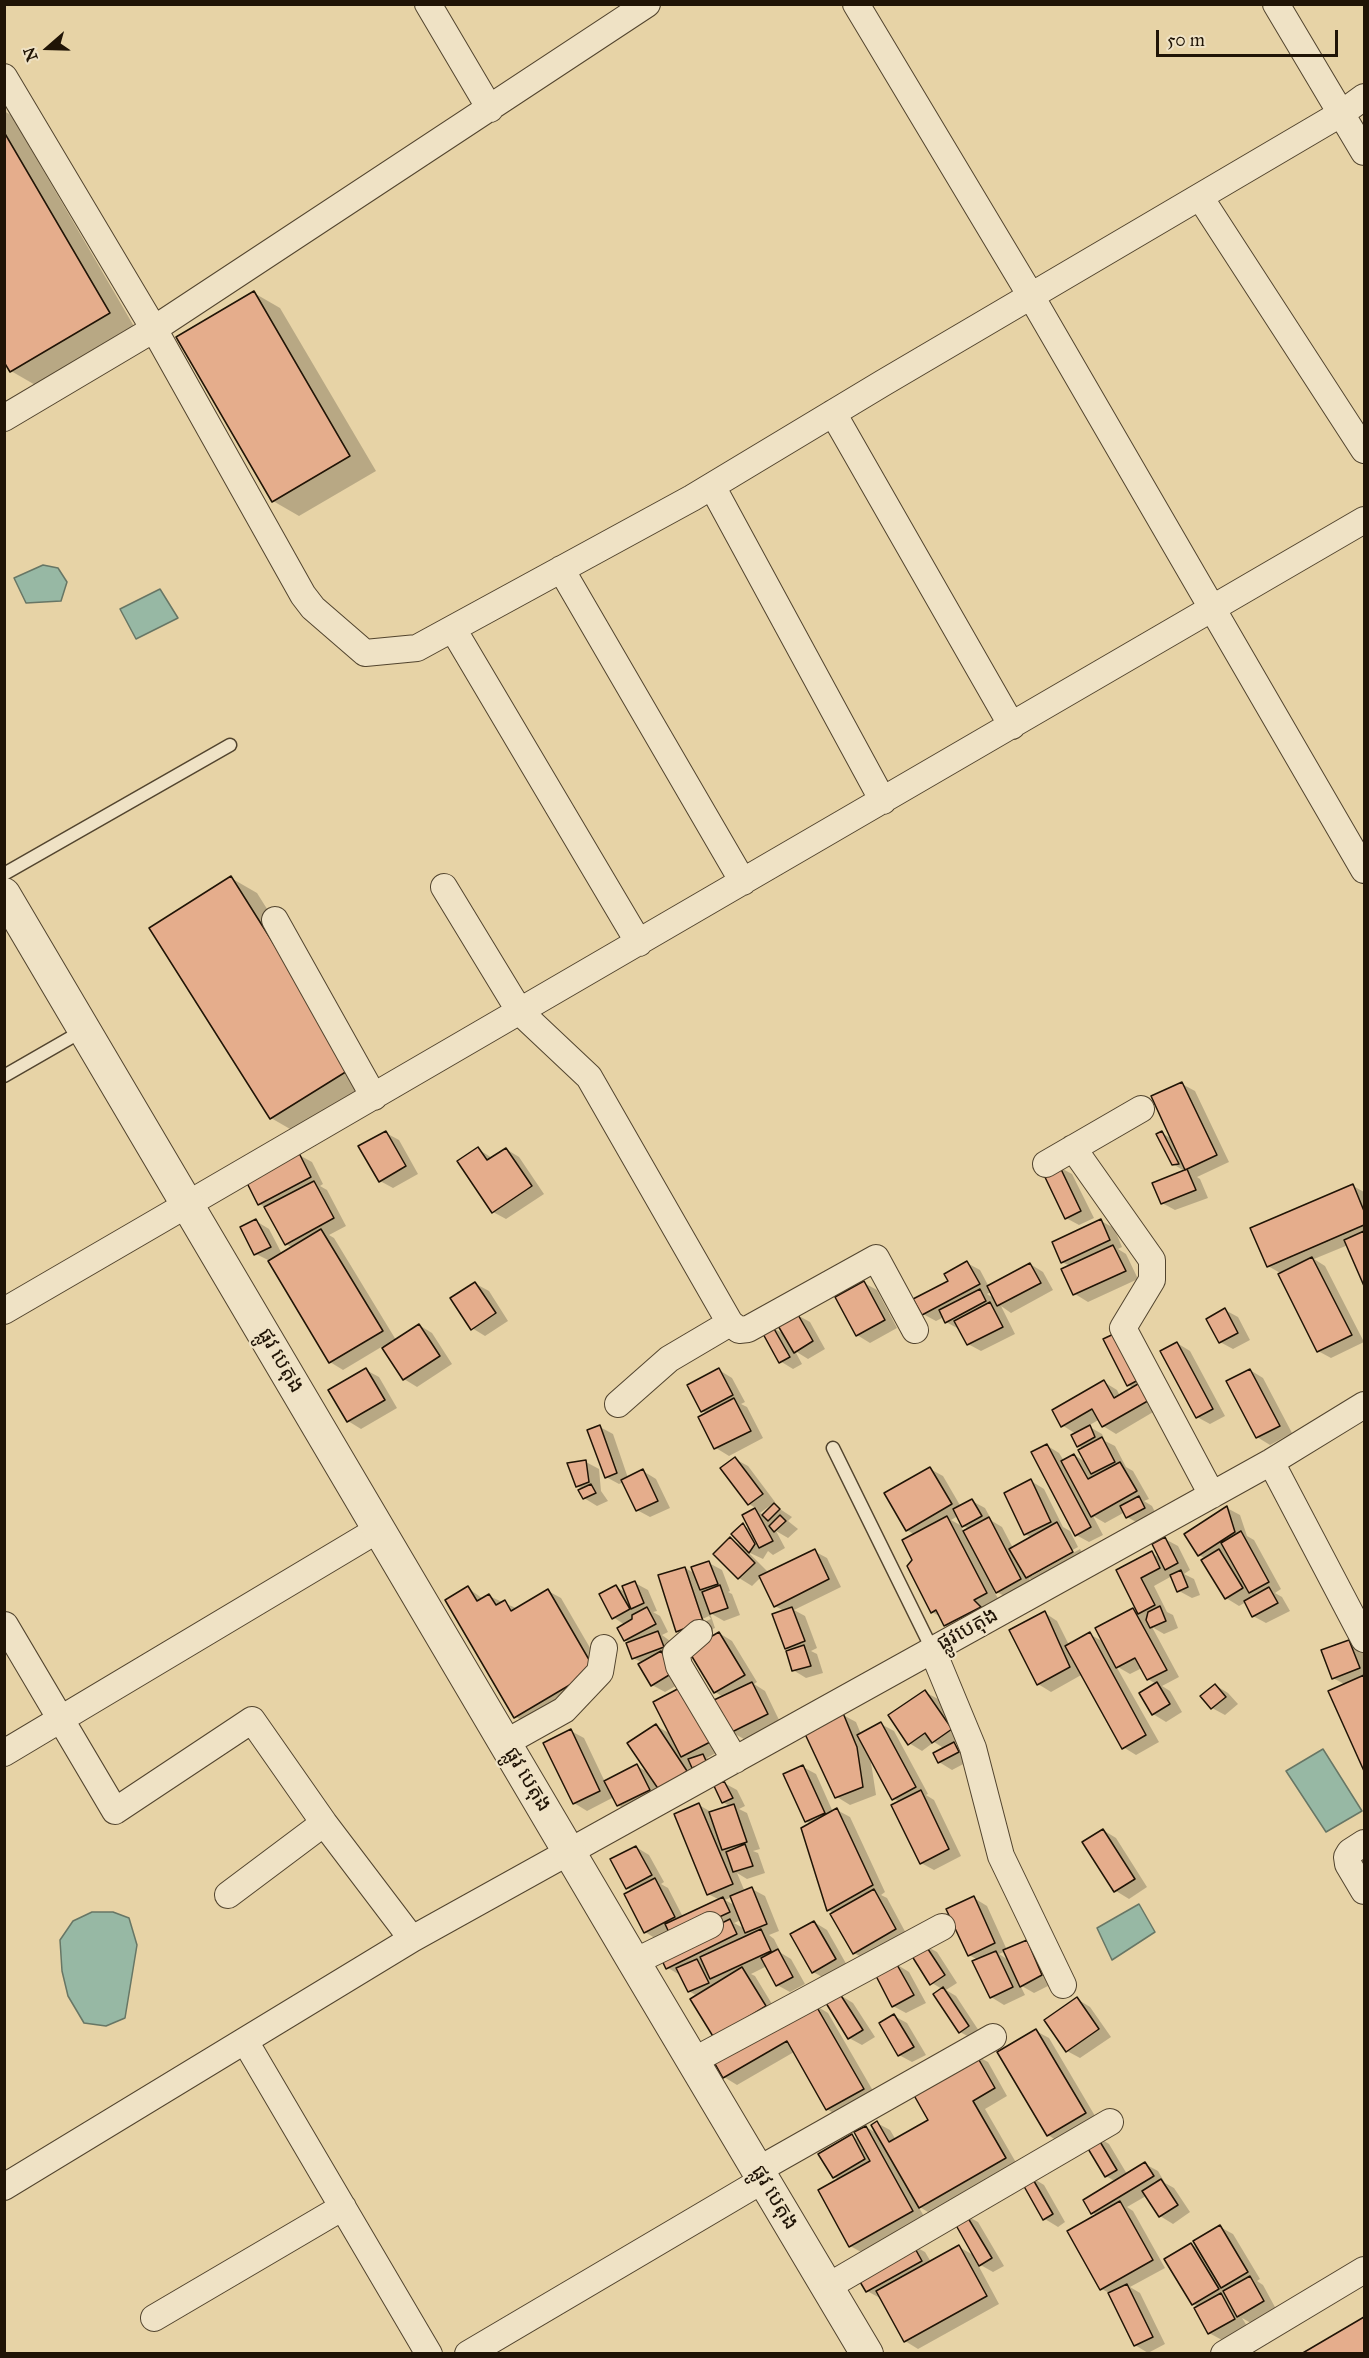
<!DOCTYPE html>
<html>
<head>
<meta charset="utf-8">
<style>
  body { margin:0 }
  #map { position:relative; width:1369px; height:2358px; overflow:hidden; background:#e7d3a6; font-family:"IM FELL Great Primer",serif }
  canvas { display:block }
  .frame { position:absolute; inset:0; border:6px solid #201406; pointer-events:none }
  .north { position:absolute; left:18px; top:18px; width:60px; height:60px; -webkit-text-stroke:4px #efe2c5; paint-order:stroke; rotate:250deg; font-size:16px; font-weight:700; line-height:24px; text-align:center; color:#201406 }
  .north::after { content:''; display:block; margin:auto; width:21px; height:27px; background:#201406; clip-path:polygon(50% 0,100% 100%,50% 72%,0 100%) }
  .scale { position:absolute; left:1156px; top:30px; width:182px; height:27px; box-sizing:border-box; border:3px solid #201406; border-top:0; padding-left:8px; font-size:18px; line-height:21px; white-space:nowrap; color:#201406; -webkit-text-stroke:4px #efe2c5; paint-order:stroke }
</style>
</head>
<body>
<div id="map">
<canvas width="1369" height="2358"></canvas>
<div class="frame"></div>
<div class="north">N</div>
<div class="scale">50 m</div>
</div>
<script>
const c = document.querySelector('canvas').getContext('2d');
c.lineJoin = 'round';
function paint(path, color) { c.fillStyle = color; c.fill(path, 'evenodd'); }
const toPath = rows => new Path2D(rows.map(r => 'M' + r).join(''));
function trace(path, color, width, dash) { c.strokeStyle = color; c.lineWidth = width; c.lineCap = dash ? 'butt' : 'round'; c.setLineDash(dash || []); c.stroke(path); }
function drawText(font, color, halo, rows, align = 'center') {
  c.font = font + ' "IM FELL Great Primer","Noto Sans Khmer",serif'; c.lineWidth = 4.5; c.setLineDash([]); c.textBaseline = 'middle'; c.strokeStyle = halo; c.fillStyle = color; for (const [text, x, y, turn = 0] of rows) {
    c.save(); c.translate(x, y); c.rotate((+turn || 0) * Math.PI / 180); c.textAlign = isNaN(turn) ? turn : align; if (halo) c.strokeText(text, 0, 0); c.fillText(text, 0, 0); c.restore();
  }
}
const water = toPath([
  [43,565,58,568,67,582,61,601,26,603,14,578,43,565],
  [160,589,178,618,136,639,120,609,160,589],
  [1323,1749,1362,1811,1326,1832,1286,1771,1323,1749],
  [1139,1904,1155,1932,1112,1960,1097,1928,1139,1904],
  [92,1912,113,1912,129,1918,137,1945,125,2018,106,2026,84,2023,68,1996,62,1971,60,1940,73,1921,92,1912]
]);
const shadow = toPath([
  [4,111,11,115,135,328,37,386,11,371,4,359],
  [254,293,280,308,376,471,299,516,273,501],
  [231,878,257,893,377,1083,297,1133,271,1118],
  [1182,1084,1195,1091,1229,1162,1197,1177,1200,1179,1208,1198,1175,1210,1162,1203,1186,1172,1173,1164,1162,1133,1172,1139],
  [386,1133,399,1140,418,1174,393,1188,380,1181],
  [478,1149,492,1158,506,1149,519,1157,544,1194,506,1219,493,1212],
  [299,1155,312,1162,323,1184,320,1186,327,1190,346,1226,329,1235,334,1238,396,1340,419,1325,432,1333,452,1364,417,1387,404,1379,383,1346,343,1370,330,1362,270,1261,256,1254,256,1221,269,1229,282,1254,293,1248,286,1244,267,1208,259,1204],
  [1059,1167,1072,1174,1094,1218,1079,1225,1066,1218],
  [1353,1186,1364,1192,1364,1282,1348,1245,1314,1259,1325,1266,1364,1342,1331,1358,1318,1351,1282,1274,1268,1266],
  [1101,1221,1114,1228,1122,1247,1118,1249,1126,1254,1138,1279,1088,1302,1075,1294,1070,1266,1062,1262],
  [967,1263,980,1270,989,1287,1030,1264,1043,1272,1053,1290,1011,1313,1001,1306,1015,1334,981,1351,968,1344,959,1329,946,1322,944,1317,936,1321,923,1314],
  [991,1292,995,1299,987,1294],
  [864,1283,877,1290,897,1328,870,1343,857,1335],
  [476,1284,489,1291,508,1321,485,1336,472,1328],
  [1225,1310,1238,1317,1250,1340,1233,1349,1220,1342],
  [797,1315,810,1322,825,1349,808,1359,795,1351,802,1364,793,1369,780,1361,773,1328,786,1335],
  [1105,1340,1165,1405,1116,1434,1103,1426,1100,1419,1088,1426,1102,1434,1105,1441,1115,1446,1126,1467,1133,1471,1149,1499,1144,1501,1152,1506,1157,1516,1140,1524,1127,1517,1125,1512,1105,1523,1093,1516,1103,1535,1089,1542,1076,1535,1046,1445,1059,1453,1064,1461,1074,1455,1087,1463,1083,1449,1078,1445,1076,1434,1062,1425,1104,1382,1117,1390,1120,1396,1134,1388,1128,1385],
  [1177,1343,1190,1351,1225,1416,1210,1424,1197,1417],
  [366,1370,379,1377,397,1408,361,1429,348,1421],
  [719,1370,732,1378,745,1402,741,1404,747,1407,763,1438,729,1456,716,1448,700,1418,708,1414,702,1411],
  [1250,1370,1263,1378,1292,1433,1270,1445,1257,1437],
  [600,1427,613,1434,628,1478,643,1471,656,1479,670,1508,650,1517,637,1510,624,1482,619,1484,606,1477],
  [735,1459,748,1466,775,1502,760,1513,764,1515,774,1505,792,1517,788,1521,798,1529,788,1538,776,1531,785,1548,773,1555,768,1551,763,1559,748,1552,767,1571,762,1576,814,1551,827,1558,841,1587,794,1610,805,1616,817,1648,811,1651,817,1654,823,1673,806,1678,793,1670,791,1650,786,1648,784,1611,775,1606,761,1577,752,1586,739,1578,715,1554,730,1539,745,1547,743,1525,751,1530,744,1516,757,1509,749,1504],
  [586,1462,599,1469,601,1491,608,1501,597,1506,584,1498,583,1489,577,1486],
  [930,1469,943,1476,961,1507,972,1501,985,1508,992,1521,1002,1527,1013,1548,1032,1538,1025,1534,1031,1481,1044,1489,1063,1527,1070,1531,1078,1547,1032,1573,1032,1576,1080,1549,1085,1559,1040,1584,1029,1578,1033,1587,1010,1599,993,1590,999,1600,958,1633,945,1625,941,1617,932,1612,914,1560,915,1535,907,1530],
  [958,1516,963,1526,970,1529,964,1532,960,1525,951,1520],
  [1227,1508,1240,1515,1247,1536,1254,1540,1281,1589,1275,1593,1282,1597,1290,1611,1266,1623,1253,1616,1246,1602,1239,1606,1226,1598,1203,1560,1206,1559,1199,1555],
  [1165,1539,1178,1546,1190,1570,1184,1574,1194,1579,1200,1595,1192,1598,1179,1591,1172,1576,1154,1586,1167,1612,1173,1615,1178,1628,1164,1634,1152,1627,1179,1677,1162,1686,1170,1691,1182,1712,1166,1722,1153,1714,1156,1684,1148,1679,1142,1668,1130,1674,1116,1666,1159,1742,1136,1755,1123,1747,1083,1674,1051,1692,1038,1684,1045,1613,1057,1621,1069,1645,1089,1634,1104,1642,1133,1609,1139,1613,1118,1571,1152,1553,1161,1559],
  [709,1563,722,1570,730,1591,728,1592,732,1594,740,1615,724,1621,710,1613,715,1628,690,1638,677,1631,685,1568,696,1574],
  [709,1616,711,1619,685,1630,685,1627],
  [635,1583,648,1590,657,1611,653,1612,660,1616,668,1632,662,1635,670,1641,686,1680,665,1692,652,1685,643,1663,633,1658,630,1643,625,1640,625,1625,613,1617,616,1587,625,1592],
  [468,1588,483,1599,489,1596,518,1609,548,1591,561,1598,607,1677,529,1724,516,1717],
  [719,1633,732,1641,757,1682,754,1684,765,1691,780,1722,744,1739,731,1732,723,1697,715,1692,690,1651],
  [1349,1641,1362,1649,1364,1656,1364,1767,1330,1692,1346,1685,1333,1678],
  [1215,1685,1228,1693,1238,1704,1225,1715,1212,1708],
  [925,1692,938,1699,964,1737,954,1744,967,1751,971,1760,952,1770,939,1762,945,1749,934,1742,922,1751,909,1743],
  [655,1703,728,1746,707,1758,716,1763,706,1775,691,1766,699,1779,657,1788,662,1797,631,1813,618,1805,614,1797,587,1811,574,1803,571,1731,584,1738,605,1782,637,1766,649,1773,656,1726,671,1734],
  [843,1715,856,1722,861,1734,881,1724,894,1731,928,1794,926,1795,934,1800,961,1856,934,1870,921,1863,900,1802,893,1798,870,1756,876,1795,850,1805,837,1797],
  [803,1767,816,1774,833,1812,837,1810,850,1817,885,1892,881,1895,887,1898,908,1937,867,1960,854,1953,834,1913,828,1910,811,1824,806,1821],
  [724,1783,737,1790,745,1806,739,1809,747,1813,760,1849,753,1851,758,1853,765,1873,747,1879,737,1873,745,1892,752,1889,765,1896,779,1931,769,1935,774,1939,781,1953,791,1959,805,1984,790,1992,777,1985,767,1966,751,1974,755,1976,778,2014,728,2044,697,1996,689,1991,680,1975,668,1968,658,1940,645,1932,633,1891,627,1888,636,1847,649,1855,664,1882,661,1884,668,1888,683,1917,720,1900,708,1894,699,1805,713,1813,731,1807,723,1802,716,1787],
  [732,1897,736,1906,725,1900],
  [741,1920,745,1929,734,1923],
  [1103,1830,1116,1838,1147,1887,1129,1899,1116,1891,1084,1843],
  [974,1898,987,1906,1007,1950,1027,1942,1040,1949,1054,1983,1034,1993,1020,1985,1025,1995,1004,2005,991,1997,978,1960,969,1955],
  [1006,1951,1010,1961,999,1954],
  [814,1922,827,1930,848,1967,826,1979,813,1972],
  [924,1945,937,1952,957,1983,946,1990,956,1996,981,2034,973,2039,960,2032,942,1989,932,1983],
  [896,1964,909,1972,926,2003,906,2013,893,2006],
  [840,1995,853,2003,875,2037,862,2045,849,2038],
  [1077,1999,1090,2007,1111,2037,1080,2058,1067,2051],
  [815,2005,828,2013,876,2096,840,2117,827,2109,794,2052,737,2085,724,2077],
  [894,2016,907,2023,926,2055,912,2062,899,2055],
  [1036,2031,1049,2038,1098,2121,1061,2143,1048,2135],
  [975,2055,988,2062,1007,2096,985,2109,1018,2166,933,2215,918,2206,925,2218,863,2253,850,2246,839,2180,834,2177,852,2136,861,2141,866,2127,878,2134,877,2123,890,2130,896,2140,930,2121],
  [1096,2136,1109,2144,1127,2174,1145,2164,1158,2171,1165,2183,1174,2188,1190,2212,1173,2224,1160,2216,1146,2196,1127,2207,1133,2211,1165,2268,1130,2287,1140,2293,1165,2344,1148,2353,1135,2345,1109,2293,1102,2289,1098,2216,1093,2213,1116,2182,1106,2176,1086,2142],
  [1031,2177,1044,2185,1065,2222,1058,2227,1045,2219],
  [965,2215,978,2222,1004,2266,993,2272,977,2263,999,2304,918,2349,905,2341,880,2298,867,2291,912,2245,925,2252,931,2262,959,2247,975,2256],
  [1220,2227,1233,2234,1260,2279,1257,2281,1263,2285,1276,2309,1251,2323,1242,2318,1247,2326,1222,2340,1209,2333,1199,2307,1193,2304,1191,2244,1199,2249]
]);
const building = toPath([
  [4,132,110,313,10,372,4,362,4,132],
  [254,291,350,456,272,502,176,337,254,291],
  [231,876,352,1068,270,1119,149,928,231,876],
  [1182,1082,1217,1155,1185,1170,1151,1096,1182,1082],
  [386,1131,406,1166,379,1182,358,1146,386,1131],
  [1162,1131,1179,1164,1172,1165,1156,1134,1162,1131],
  [478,1147,487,1160,506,1148,532,1186,492,1213,457,1161,478,1147],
  [299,1153,311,1177,258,1205,246,1181,299,1153],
  [1059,1165,1081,1211,1065,1219,1043,1173,1059,1165],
  [1187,1169,1196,1190,1161,1204,1152,1183,1187,1169],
  [314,1181,334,1218,285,1245,264,1207,314,1181],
  [1353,1184,1364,1211,1364,1225,1267,1267,1250,1228,1353,1184],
  [256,1219,271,1247,254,1255,240,1227,256,1219],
  [1101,1219,1110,1240,1061,1263,1052,1242,1101,1219],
  [321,1229,383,1331,329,1363,268,1261,321,1229],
  [1364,1231,1364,1286,1344,1240,1364,1231],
  [1113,1245,1126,1271,1073,1295,1061,1269,1113,1245],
  [1312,1257,1352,1335,1317,1352,1278,1274,1312,1257],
  [967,1261,980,1284,922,1315,913,1299,948,1281,944,1274,967,1261],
  [1030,1263,1041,1283,997,1306,987,1286,1030,1263],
  [864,1281,885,1320,856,1336,835,1297,864,1281],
  [475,1282,496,1313,471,1330,450,1298,475,1282],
  [980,1289,986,1301,945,1323,939,1310,980,1289],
  [990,1302,1003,1327,967,1345,954,1321,990,1302],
  [1225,1308,1238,1333,1219,1343,1206,1319,1225,1308],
  [797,1313,813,1341,794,1353,777,1324,797,1313],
  [419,1324,440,1356,403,1380,382,1348,419,1324],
  [773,1327,790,1357,779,1363,762,1332,773,1327],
  [1118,1332,1142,1378,1127,1386,1103,1339,1118,1332],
  [1177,1342,1213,1409,1196,1418,1160,1351,1177,1342],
  [366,1368,385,1400,347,1422,328,1390,366,1368],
  [719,1368,733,1395,701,1412,687,1385,719,1368],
  [1250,1369,1280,1426,1256,1438,1226,1381,1250,1369],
  [1104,1380,1114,1398,1143,1381,1153,1398,1102,1427,1092,1409,1061,1427,1052,1410,1104,1380],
  [734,1398,751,1431,714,1449,698,1417,734,1398],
  [600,1425,617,1473,605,1478,587,1430,600,1425],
  [1090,1425,1095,1437,1077,1447,1071,1435,1090,1425],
  [1102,1437,1115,1462,1091,1474,1078,1450,1102,1437],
  [1047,1444,1091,1527,1075,1536,1031,1452,1047,1444],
  [1074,1454,1088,1479,1120,1462,1137,1491,1091,1517,1061,1461,1074,1454],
  [735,1457,763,1494,748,1505,720,1468,735,1457],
  [586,1460,589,1482,576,1487,567,1463,586,1460],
  [930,1467,952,1504,906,1531,884,1493,930,1467],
  [643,1469,658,1501,636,1511,621,1480,643,1469],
  [1031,1479,1051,1522,1024,1535,1004,1493,1031,1479],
  [591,1484,596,1493,583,1499,578,1490,591,1484],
  [1139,1496,1145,1508,1126,1518,1120,1506,1139,1496],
  [972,1499,982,1516,962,1527,953,1509,972,1499],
  [774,1503,780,1509,768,1521,762,1515,774,1503],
  [1227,1506,1235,1532,1198,1556,1184,1534,1227,1506],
  [755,1508,773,1541,759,1548,742,1515,755,1508],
  [780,1515,786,1521,774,1532,769,1526,780,1515],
  [947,1516,987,1593,974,1600,981,1607,944,1626,936,1610,931,1613,907,1566,912,1560,902,1540,947,1516],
  [989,1517,1021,1579,996,1593,963,1531,989,1517],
  [1057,1522,1073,1552,1026,1578,1009,1549,1057,1522],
  [743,1523,755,1544,749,1553,731,1534,743,1523],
  [1241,1531,1269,1582,1249,1593,1221,1543,1241,1531],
  [730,1537,755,1563,738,1579,713,1554,730,1537],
  [1165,1537,1178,1563,1165,1570,1152,1544,1165,1537],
  [815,1549,829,1579,774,1607,759,1576,815,1549],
  [1219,1549,1243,1588,1225,1599,1201,1560,1219,1549],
  [1152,1551,1160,1568,1141,1578,1155,1605,1138,1614,1116,1570,1152,1551],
  [709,1561,718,1584,700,1590,691,1567,709,1561],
  [685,1567,703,1621,676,1632,658,1575,685,1567],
  [1181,1570,1188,1587,1177,1592,1170,1575,1181,1570],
  [635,1581,644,1603,631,1609,622,1586,635,1581],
  [616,1585,630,1609,612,1619,599,1594,616,1585],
  [720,1585,728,1608,710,1614,702,1592,720,1585],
  [468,1586,477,1601,489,1594,496,1605,505,1600,511,1611,548,1589,595,1670,514,1718,445,1600,468,1586],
  [1269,1587,1278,1603,1252,1617,1244,1601,1269,1587],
  [1160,1606,1166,1621,1150,1628,1146,1620,1148,1612,1160,1606],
  [647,1607,656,1624,624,1641,617,1628,632,1619,632,1615,647,1607],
  [792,1607,805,1641,785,1649,772,1614,792,1607],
  [1133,1608,1167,1670,1147,1680,1135,1658,1116,1668,1095,1628,1133,1608],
  [1045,1611,1070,1667,1037,1685,1009,1630,1045,1611],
  [658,1631,664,1647,632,1659,626,1643,658,1631],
  [719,1632,745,1675,714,1693,688,1650,719,1632],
  [1090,1632,1146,1735,1122,1749,1065,1646,1090,1632],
  [1349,1640,1360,1668,1332,1679,1321,1650,1349,1640],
  [804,1645,811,1666,792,1671,786,1651,804,1645],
  [661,1651,674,1672,651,1686,638,1664,661,1651],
  [1364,1675,1364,1771,1328,1691,1364,1675],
  [752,1682,768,1714,730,1733,714,1700,752,1682],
  [1157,1682,1170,1704,1152,1715,1139,1693,1157,1682],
  [687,1684,716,1739,681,1757,653,1702,687,1684],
  [1215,1684,1226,1697,1211,1709,1200,1696,1215,1684],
  [925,1690,952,1729,932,1743,925,1733,908,1745,888,1715,925,1690],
  [843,1713,857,1747,863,1787,835,1798,805,1734,843,1713],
  [881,1722,916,1787,892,1800,857,1735,881,1722],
  [656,1724,687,1771,659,1790,627,1743,656,1724],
  [571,1729,600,1791,573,1804,543,1743,571,1729],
  [954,1742,959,1752,938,1763,933,1753,954,1742],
  [703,1754,707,1763,692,1768,688,1759,703,1754],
  [637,1764,650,1790,617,1806,604,1781,637,1764],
  [803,1765,825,1813,805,1822,783,1774,803,1765],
  [724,1781,733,1798,722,1803,714,1786,724,1781],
  [921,1790,949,1849,920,1864,891,1805,921,1790],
  [699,1803,733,1884,707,1895,674,1814,699,1803],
  [734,1804,747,1842,722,1850,709,1812,734,1804],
  [837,1808,873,1885,827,1911,801,1828,837,1808],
  [1103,1829,1135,1879,1114,1892,1082,1842,1103,1829],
  [745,1844,753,1866,733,1872,726,1852,745,1844],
  [636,1846,652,1875,626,1889,610,1859,636,1846],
  [655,1878,675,1917,644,1933,624,1894,655,1878],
  [752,1887,767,1924,745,1933,730,1896,752,1887],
  [874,1889,896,1929,853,1954,830,1914,874,1889],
  [974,1896,995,1943,968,1956,946,1909,974,1896],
  [723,1897,730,1912,672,1939,665,1924,723,1897],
  [730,1919,737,1934,666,1969,659,1954,730,1919],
  [814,1921,836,1959,812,1973,790,1934,814,1921],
  [761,1929,771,1951,710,1979,700,1957,761,1929],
  [1027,1940,1042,1975,1020,1987,1003,1950,1027,1940],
  [924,1943,945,1975,930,1985,910,1953,924,1943],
  [778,1949,793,1977,776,1986,761,1958,778,1949],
  [996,1951,1013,1987,990,1998,972,1961,996,1951],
  [697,1959,709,1983,688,1992,676,1968,697,1959],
  [896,1963,914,1995,892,2007,875,1974,896,1963],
  [742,1967,766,2006,714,2038,690,1999,742,1967],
  [943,1987,969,2026,959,2033,933,1994,943,1987],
  [840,1994,863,2030,848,2039,826,2003,840,1994],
  [1077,1997,1099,2029,1066,2052,1044,2020,1077,1997],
  [815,2004,864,2089,826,2110,787,2041,723,2078,714,2062,815,2004],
  [894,2014,914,2047,898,2056,879,2023,894,2014],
  [1036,2029,1086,2113,1047,2136,997,2052,1036,2029],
  [975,2053,995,2088,973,2101,1006,2158,919,2208,871,2125,877,2121,889,2142,928,2120,911,2090,975,2053],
  [866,2126,913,2211,849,2247,818,2190,870,2161,854,2132,866,2126],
  [852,2134,865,2159,833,2178,818,2154,852,2134],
  [1096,2135,1117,2170,1105,2177,1084,2142,1096,2135],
  [1145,2162,1154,2176,1091,2214,1083,2200,1145,2162],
  [1031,2176,1053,2214,1043,2220,1021,2181,1031,2176],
  [1161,2179,1178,2205,1159,2217,1142,2191,1161,2179],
  [1120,2201,1153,2260,1100,2290,1067,2231,1120,2201],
  [965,2213,992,2258,979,2266,953,2220,965,2213],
  [1220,2225,1248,2272,1221,2288,1193,2241,1220,2225],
  [912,2243,922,2261,866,2292,856,2275,912,2243],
  [1191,2243,1219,2289,1192,2305,1164,2259,1191,2243],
  [959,2245,987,2296,904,2342,876,2291,959,2245],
  [1250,2276,1264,2301,1237,2317,1223,2291,1250,2276],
  [1127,2284,1153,2337,1134,2346,1108,2293,1127,2284],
  [1221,2293,1235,2319,1208,2334,1194,2308,1221,2293],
  [1364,2317,1364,2354,1301,2354,1364,2317]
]);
const service = toPath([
  [4,874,230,745],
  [4,1076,84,1030],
  [833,1448,932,1649]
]);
const minor = toPath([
  [428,4,490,109],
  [856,4,1031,296,1364,870],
  [1276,4,1364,152],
  [4,77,154,329,303,595,313,608,365,653,417,648,692,498,883,383,1342,113,1364,97],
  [1200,197,1364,450],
  [833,413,1012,726],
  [4,418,154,329,647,4],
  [712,486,883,801],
  [561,569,743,882],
  [453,629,639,943],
  [444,887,520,1012,589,1077,730,1323,739,1330,748,1329,876,1258,915,1330],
  [275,920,374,1097],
  [1073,1148,1152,1260,1152,1280,1123,1328,1212,1495],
  [1046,1164,1141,1109],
  [4,1311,1364,520],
  [618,1404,669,1359,730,1323],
  [1271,1462,1364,1639],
  [5,1625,115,1811,252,1720,324,1823,412,1939],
  [699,1633,676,1653,679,1666,735,1760],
  [932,1649,973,1748,1001,1856,1063,1985],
  [505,1743,564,1710,600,1672,604,1648],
  [4,1753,379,1529],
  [1364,1843,1350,1852,1347,1857,1348,1864,1364,1891],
  [228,1895,324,1823],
  [634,1962,710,1925],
  [245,2041,429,2354],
  [693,2061,942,1927],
  [758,2170,993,2037],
  [4,2187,412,1939,1271,1462,1364,1405],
  [827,2287,1110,2122],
  [154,2318,343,2207],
  [468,2354,763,2180],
  [1224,2354,1364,2270]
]);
const tertiary = toPath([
  [4,894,634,1962,867,2354]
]);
const streetNames = [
  ["ផ្លូវ បេតុង",280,1361,60],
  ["ផ្លូវបេតុង",968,1630,-29],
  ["ផ្លូវ បេតុង",527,1780,59],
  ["ផ្លូវ បេតុង",774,2198,59]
];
paint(water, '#97b8a4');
trace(water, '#677665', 1.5);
paint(shadow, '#0003');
paint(building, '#e5ad8c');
trace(building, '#201406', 1.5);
trace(service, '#52442e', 15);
trace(minor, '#52442e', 28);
trace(tertiary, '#52442e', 34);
trace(service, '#efe2c5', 12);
trace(minor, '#efe2c5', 26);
trace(tertiary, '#efe2c5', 32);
drawText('21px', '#201406', '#efe2c5', streetNames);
</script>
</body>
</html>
